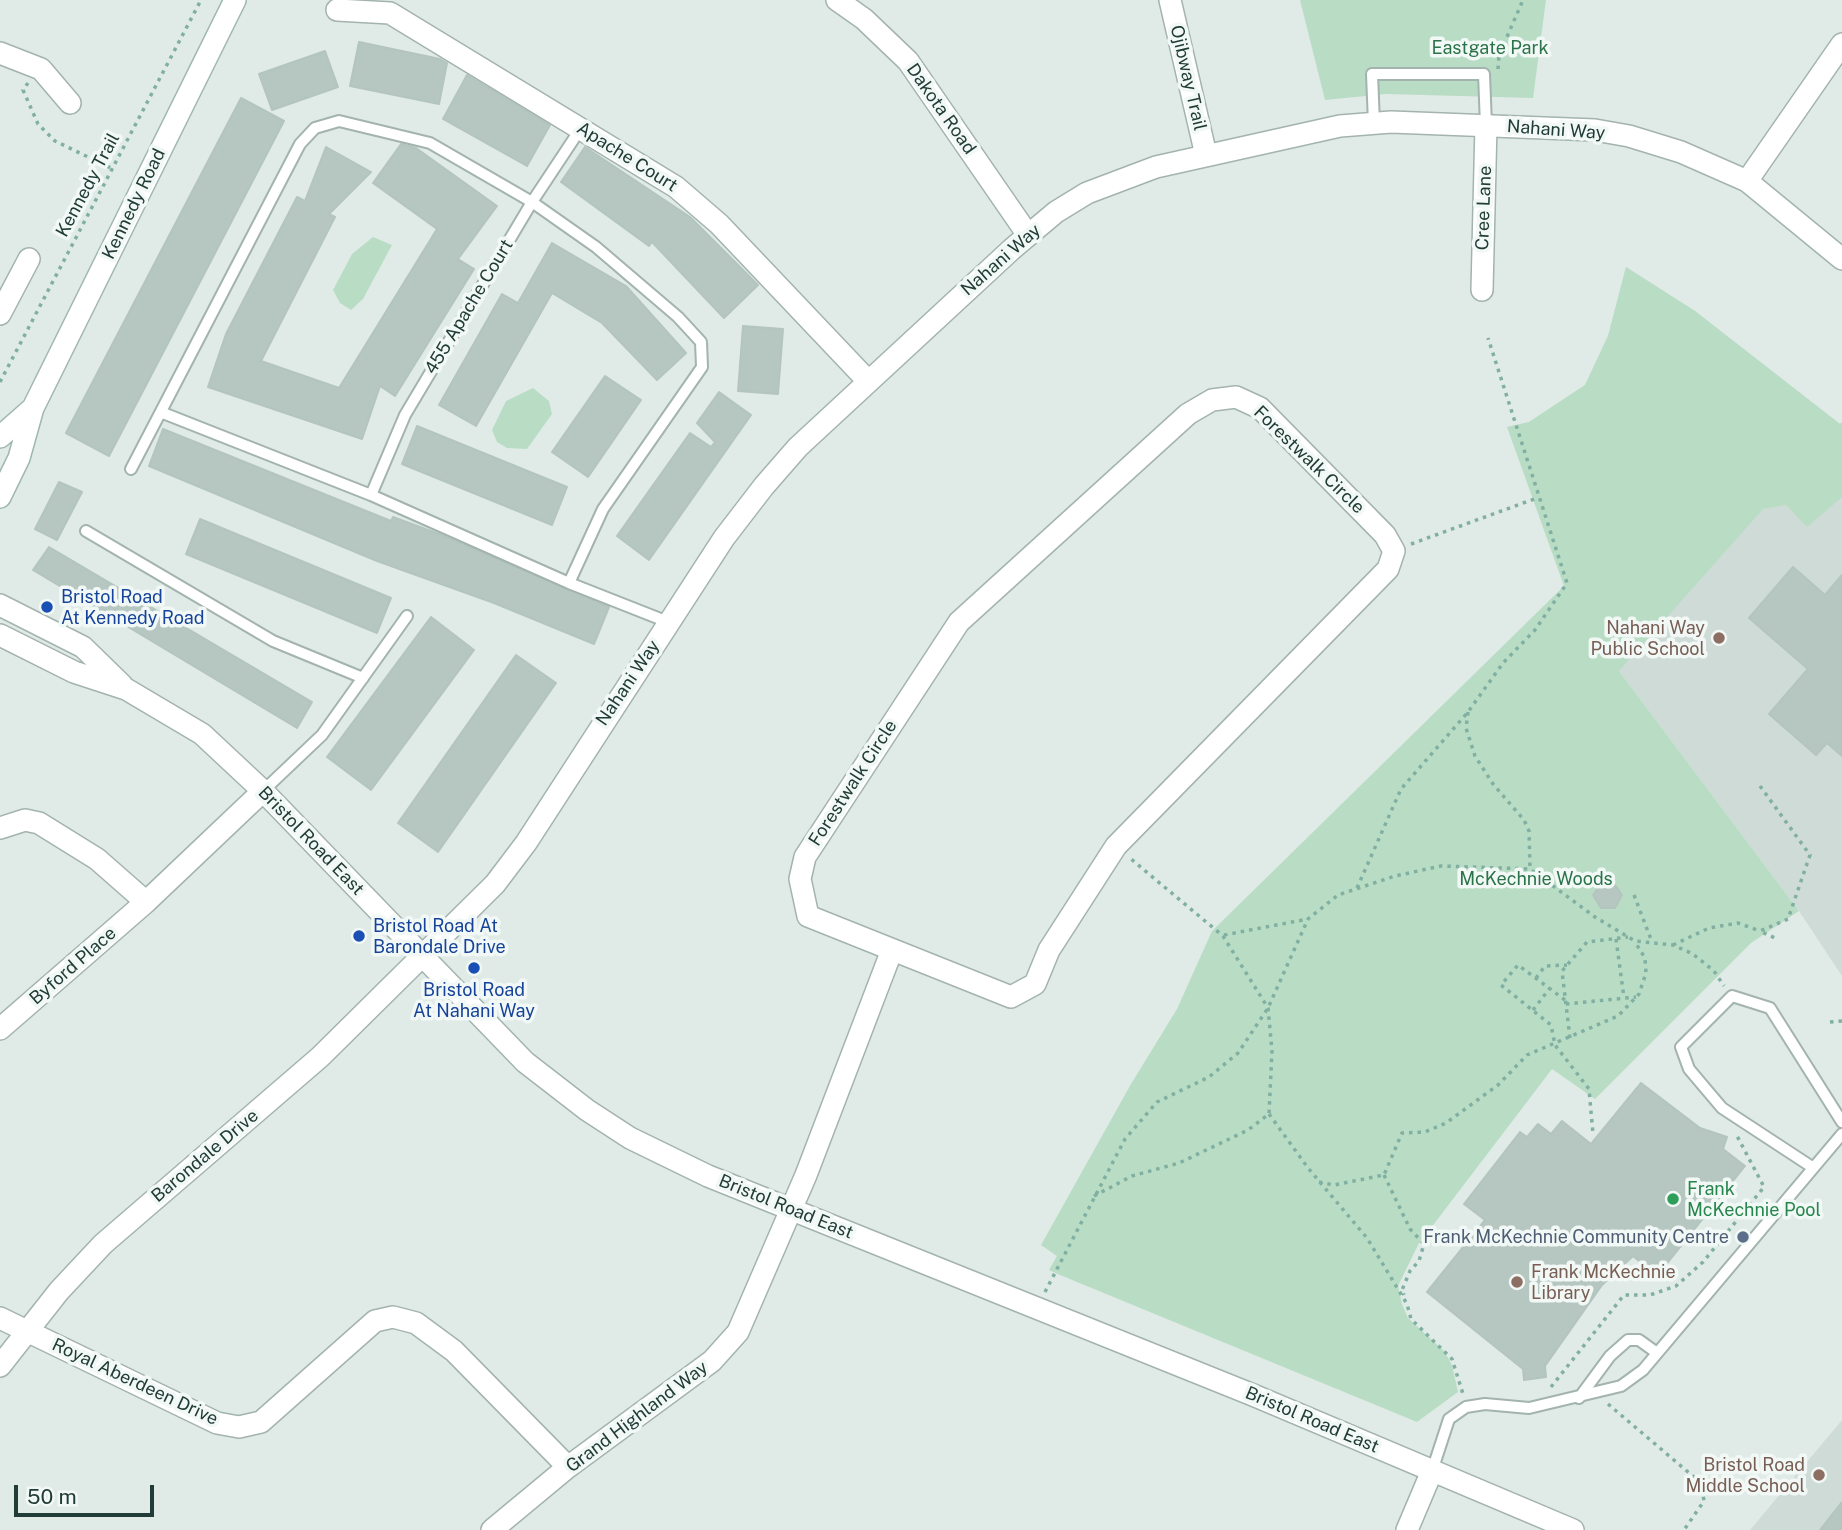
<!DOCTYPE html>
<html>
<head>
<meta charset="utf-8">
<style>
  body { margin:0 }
  #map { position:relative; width:1842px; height:1530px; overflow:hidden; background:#e0ebe7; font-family:"Public Sans",sans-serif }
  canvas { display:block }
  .scale { position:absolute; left:14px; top:1485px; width:140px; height:32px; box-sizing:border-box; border:4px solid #213c36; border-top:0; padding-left:9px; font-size:21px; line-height:24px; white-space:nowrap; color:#213c36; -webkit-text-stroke:5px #f1f8f5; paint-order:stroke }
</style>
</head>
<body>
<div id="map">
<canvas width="1842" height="1530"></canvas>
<div class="scale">50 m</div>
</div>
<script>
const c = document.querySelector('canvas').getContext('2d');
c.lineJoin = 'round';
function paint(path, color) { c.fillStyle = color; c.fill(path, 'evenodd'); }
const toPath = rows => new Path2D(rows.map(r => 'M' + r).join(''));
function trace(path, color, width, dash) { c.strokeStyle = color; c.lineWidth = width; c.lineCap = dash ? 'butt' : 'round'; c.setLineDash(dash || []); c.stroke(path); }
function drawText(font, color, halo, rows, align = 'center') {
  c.font = font + ' "Public Sans",sans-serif'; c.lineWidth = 7; c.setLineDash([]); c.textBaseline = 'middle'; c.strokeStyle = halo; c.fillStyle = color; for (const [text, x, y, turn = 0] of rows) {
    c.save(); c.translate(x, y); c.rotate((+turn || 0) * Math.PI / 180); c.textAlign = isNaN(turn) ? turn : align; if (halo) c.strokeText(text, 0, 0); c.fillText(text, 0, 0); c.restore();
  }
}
const built = toPath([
  [1626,267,1695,311,1840,424,1842,422,1842,976,1799,911,1619,671,1507,427,1529,422,1585,385,1608,336],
  [1842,1420,1842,1530,1750,1530]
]);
const green = toPath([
  [1300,0,1546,0,1533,98,1386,94,1325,100],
  [373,237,392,245,363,299,351,310,340,303,333,290,352,254],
  [1626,267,1695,311,1840,424,1842,422,1842,497,1807,527,1786,505,1763,509,1619,671,1799,911,1751,943,1595,1099,1552,1069,1418,1245,1398,1286,1402,1304,1408,1318,1444,1351,1452,1365,1458,1392,1417,1422,1060,1275,1049,1270,1057,1256,1041,1245,1131,1084,1177,1009,1212,931,1564,586,1507,427,1529,422,1585,385,1608,336],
  [533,388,549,401,552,414,527,449,507,448,497,442,492,430,506,401]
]);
const building = toPath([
  [359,42,440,59,447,63,439,104,350,86,359,42],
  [325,51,338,87,272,110,259,74,325,51],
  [467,75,550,125,527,166,443,119,467,75],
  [241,98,284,121,109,456,66,433,241,98],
  [401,144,416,148,497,206,458,259,474,269,395,396,380,386,362,439,208,387,226,334,297,197,305,201,326,147,371,172,329,214,335,217,261,361,339,388,437,229,373,183,401,144],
  [585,147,690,217,758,285,724,318,652,242,649,246,561,182,585,147],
  [552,243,626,286,686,353,657,380,602,323,552,293,476,426,439,405,502,294,518,303,552,243],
  [743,326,783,329,778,394,738,391,743,326],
  [605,376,641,400,588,477,552,452,605,376],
  [719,392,751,415,649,560,617,536,690,433,711,447,715,442,697,423,719,392],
  [417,426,567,487,552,525,402,464,417,426],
  [163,429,391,521,393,517,439,534,609,607,594,644,494,603,377,561,149,466,163,429],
  [59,482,82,492,57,540,35,529,59,482],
  [200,519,391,598,377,633,186,554,200,519],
  [49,547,312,702,297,728,33,570,49,547],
  [1793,567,1825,595,1842,575,1842,756,1827,743,1816,755,1769,714,1808,669,1749,618,1793,567],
  [431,617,474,650,371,790,327,757,431,617],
  [516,655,556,683,438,852,398,823,516,655],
  [1613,882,1622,895,1615,908,1601,908,1593,895,1601,883,1613,882],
  [1641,1083,1700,1128,1727,1137,1723,1149,1745,1166,1657,1276,1633,1256,1602,1285,1545,1366,1546,1377,1524,1380,1523,1369,1427,1292,1485,1220,1464,1204,1520,1132,1527,1137,1538,1124,1551,1134,1562,1121,1591,1144,1641,1083],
  [1842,1502,1842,1530,1820,1530,1842,1502]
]);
const path = toPath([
  [1498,69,1499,55,1523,0],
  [28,83,23,90,38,124,55,141,113,169],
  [0,382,201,0],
  [1411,544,1537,498],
  [1468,712,1466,728,1475,756,1493,784,1524,820,1529,831,1530,869],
  [1760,786,1810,855,1788,919,1760,931,1777,939],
  [1357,888,1401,789,1468,712,1503,663,1535,630,1567,583,1488,338],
  [1634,895,1652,942],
  [1224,935,1308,919],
  [1616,939,1624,998],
  [1673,945,1709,928,1738,923,1760,931],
  [1536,978,1545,966,1567,965],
  [1565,1000,1518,965,1501,985,1551,1025,1555,1045,1589,1089,1593,1134],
  [1566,1004,1636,997],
  [1533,1010,1550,988],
  [1830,1022,1842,1021],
  [1570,1038,1562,971,1587,942,1628,937],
  [1269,1114,1308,1168,1367,1238,1407,1304,1411,1319,1452,1359,1463,1394],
  [1384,1175,1410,1229,1424,1244,1419,1261,1410,1271,1402,1290,1404,1295],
  [1319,1182,1334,1185,1384,1175,1402,1133,1425,1132,1446,1123,1498,1085,1527,1055,1618,1016,1639,994,1646,973,1645,958,1635,942],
  [1094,1196,1132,1176,1179,1163,1248,1130,1269,1114,1272,1051,1268,1008,1223,936,1131,859],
  [1045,1292,1125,1139,1157,1102,1209,1077,1238,1053,1268,1008,1308,919,1338,895,1395,876,1441,866,1530,869,1595,917,1635,941,1673,945,1693,954,1714,971,1724,986],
  [1551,1387,1624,1295,1650,1295,1676,1286,1703,1262,1764,1187,1736,1134],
  [1608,1404,1701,1483,1704,1501,1684,1530]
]);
const service = toPath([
  [1374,123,1372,74,1484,74,1486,125],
  [163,413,371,495,569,583,668,622],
  [131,469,300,144,315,128,339,121,430,143,532,202,596,247,678,317,701,342,702,367,603,509,569,583],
  [371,495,405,415,532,202,581,128],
  [86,531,273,641,363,678],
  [263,791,322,735,407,616],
  [1812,1167,1722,1108,1689,1069,1681,1047,1732,996,1770,1008,1842,1122],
  [1579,1398,1610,1356,1628,1340,1639,1340,1657,1353],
  [1432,1471,1449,1419,1466,1407,1485,1404,1529,1408,1621,1386,1643,1370,1842,1134]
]);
const minor = toPath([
  [837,0,864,19,908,61,1028,235],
  [1170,0,1206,155],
  [337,10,390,13,676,187,719,224,868,381],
  [0,53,41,69,70,103],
  [1747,181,1842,44],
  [1482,290,1486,125],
  [0,314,29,259],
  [1236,397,1260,408,1385,535,1394,551,1388,569,1116,846,1049,950,1035,984,1011,997,808,916,800,879,805,857,959,622,1188,414,1212,400,1236,397],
  [0,828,25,820,39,823,97,859,146,902],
  [0,1029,146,902,263,791],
  [0,1318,217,1423,239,1427,261,1422,375,1321,393,1317,416,1323,454,1351,568,1467],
  [492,1530,568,1467,712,1361,738,1332,806,1175,892,950],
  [1407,1530,1432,1471]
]);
const tertiary = toPath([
  [0,605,83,647,122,685],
  [0,635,74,672,126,689,202,734,263,791,525,1062,587,1110,630,1138,708,1176,1253,1395,1573,1530],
  [0,1366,59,1291,103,1244,320,1057,495,884,526,843,724,538,764,486,798,447,1012,249,1056,212,1087,193,1156,167,1340,126,1391,122,1595,130,1629,136,1681,152,1747,181,1842,259]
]);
const secondary = toPath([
  [0,437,33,408],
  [0,497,19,458,33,408,235,0]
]);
const markers = [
  [47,607,7,"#1a4fb4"],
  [1719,638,7,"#8d6e63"],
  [359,936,7,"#1a4fb4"],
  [474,968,7,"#1a4fb4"],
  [1673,1199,7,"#2e9e5b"],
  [1743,1237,7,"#5c6f8a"],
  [1517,1282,7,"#8d6e63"],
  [1819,1475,7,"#8d6e63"]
];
const parkNames = [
  ["Eastgate Park",1490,48],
  ["McKechnie Woods",1536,879]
];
const streetNames = [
  ["Ojibway Trail",1188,78,77],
  ["Dakota Road",941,109,55],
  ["Nahani Way",1556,130,4],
  ["Apache Court",627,157,32],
  ["Kennedy Trail",88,185,-62],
  ["Kennedy Road",134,204,-64],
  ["Cree Lane",1484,208,-88],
  ["Nahani Way",1001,260,-41],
  ["455 Apache Court",469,307,-59],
  ["Forestwalk Circle",1309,460,44],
  ["Nahani Way",628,683,-56],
  ["Forestwalk Circle",853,783,-57],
  ["Bristol Road East",311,841,46],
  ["Byford Place",73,966,-41],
  ["Barondale Drive",205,1156,-40],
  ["Bristol Road East",786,1207,22],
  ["Royal Aberdeen Drive",135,1382,25],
  ["Grand Highland Way",637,1417,-37],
  ["Bristol Road East",1312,1420,23]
];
const transitNames = [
  ["Bristol Road",61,597],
  ["At Kennedy Road",61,618],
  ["Bristol Road At",373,926],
  ["Barondale Drive",373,947],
  ["Bristol Road",474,990,"center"],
  ["At Nahani Way",474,1011,"center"]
];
const educationNames = [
  ["Nahani Way",1705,628],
  ["Public School",1705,649],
  ["Frank McKechnie",1531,1272,"left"],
  ["Library",1531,1293,"left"],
  ["Bristol Road",1805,1465],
  ["Middle School",1805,1486]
];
const leisureNames = [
  ["Frank",1687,1189],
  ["McKechnie Pool",1687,1210]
];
const serviceNames = [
  ["Frank McKechnie Community Centre",1729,1237]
];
paint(built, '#cfdbd6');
paint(green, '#b9ddc4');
paint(building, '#b6c6c0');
trace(building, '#b3c5be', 2);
trace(service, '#a3b3ae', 14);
trace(minor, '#a3b3ae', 24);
trace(tertiary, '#a3b3ae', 24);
trace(secondary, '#9fb7af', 24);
trace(path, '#81afa2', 3.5, [3.5, 5]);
trace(service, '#fff', 10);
trace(minor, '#fff', 21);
trace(tertiary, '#fff', 21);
trace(secondary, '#fff', 21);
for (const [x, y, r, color] of markers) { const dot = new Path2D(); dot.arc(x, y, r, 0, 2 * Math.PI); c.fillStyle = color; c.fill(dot); trace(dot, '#f1f8f5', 2.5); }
drawText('18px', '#2b7349', '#f1f8f5', parkNames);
drawText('18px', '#213c36', '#f1f8f5', streetNames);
drawText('18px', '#164399', '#f1f8f5', transitNames, 'left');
drawText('18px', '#785e54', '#f1f8f5', educationNames, 'right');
drawText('18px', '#27864d', '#f1f8f5', leisureNames, 'left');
drawText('18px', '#4e5e75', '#f1f8f5', serviceNames, 'right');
</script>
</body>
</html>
